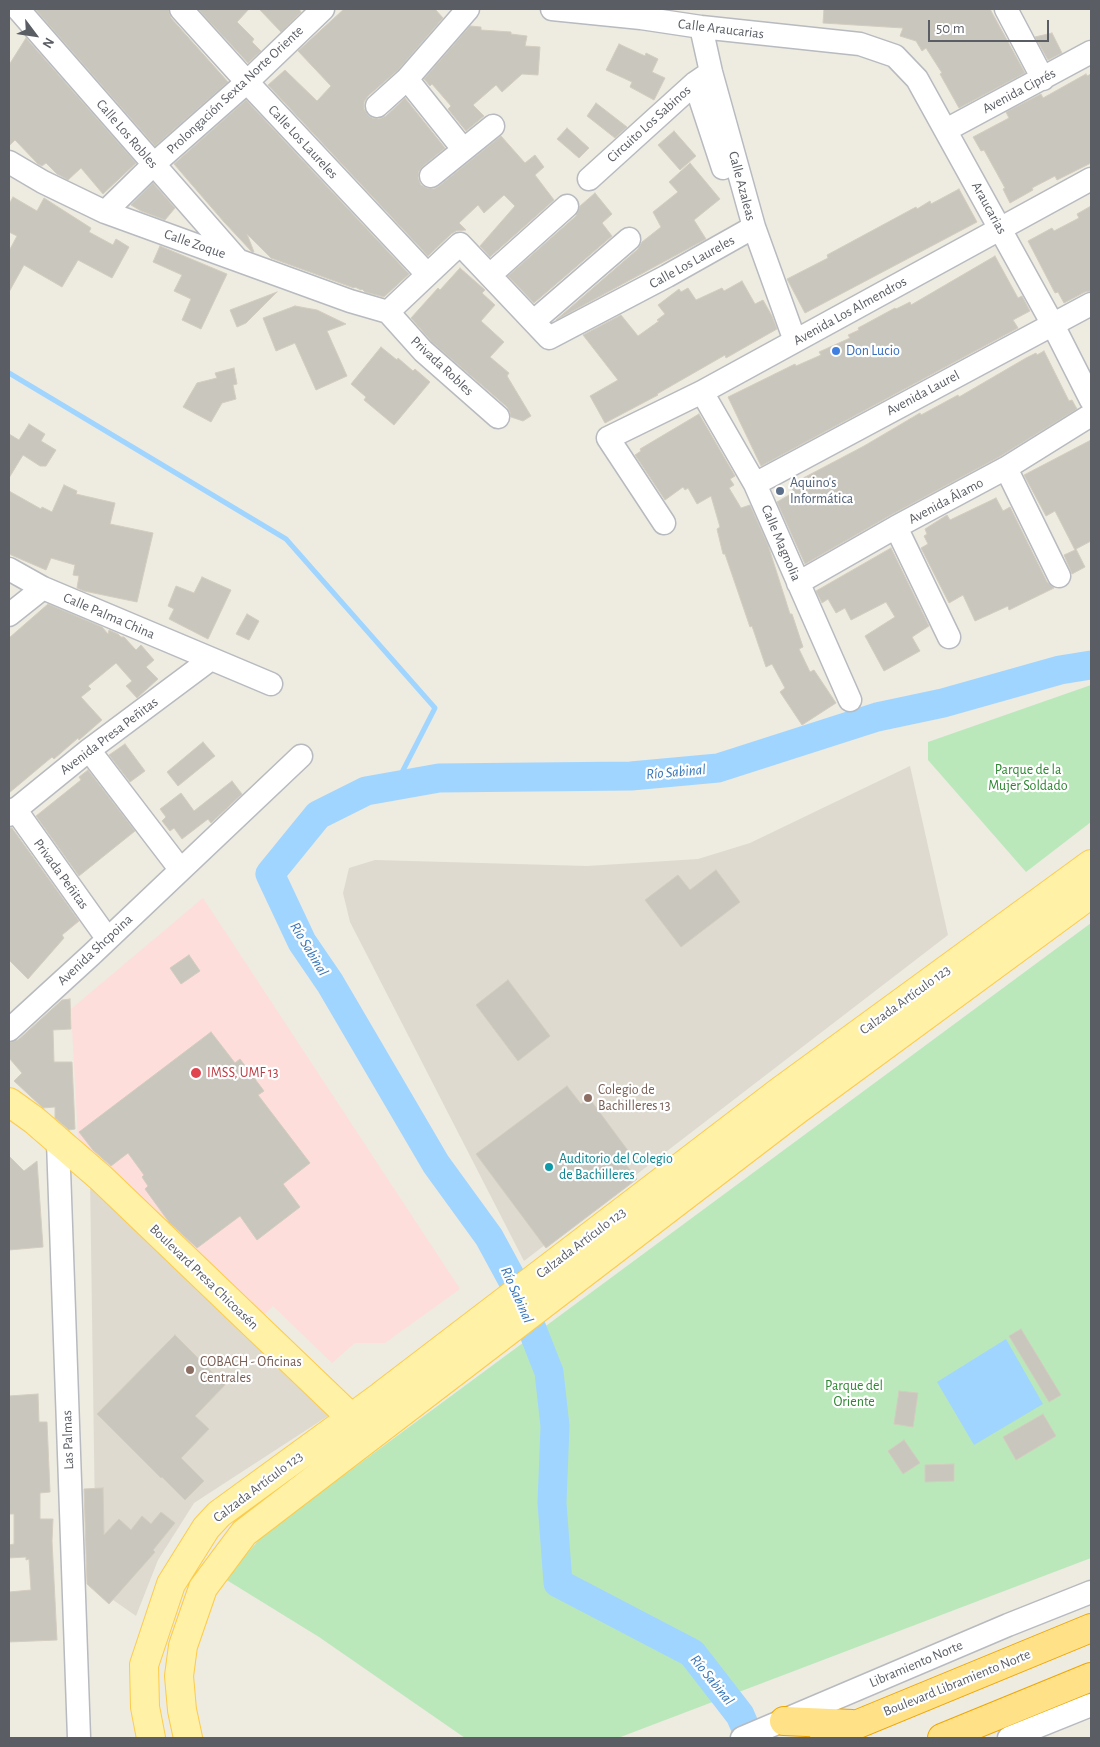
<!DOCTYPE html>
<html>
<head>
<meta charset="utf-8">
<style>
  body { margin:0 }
  #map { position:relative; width:1100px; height:1747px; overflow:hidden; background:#eeebe1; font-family:"Alegreya Sans",sans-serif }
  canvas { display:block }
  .frame { position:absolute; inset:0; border:10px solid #5a5e64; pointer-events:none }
  .north { position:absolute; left:10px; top:10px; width:50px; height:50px; -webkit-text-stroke:4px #fff; paint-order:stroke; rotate:121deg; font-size:14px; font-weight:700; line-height:20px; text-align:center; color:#5a5e64 }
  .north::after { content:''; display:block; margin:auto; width:18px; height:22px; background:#5a5e64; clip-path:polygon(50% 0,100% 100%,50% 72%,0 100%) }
  .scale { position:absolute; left:928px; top:20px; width:121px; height:22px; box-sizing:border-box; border:2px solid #5a5e64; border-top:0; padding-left:6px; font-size:15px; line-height:18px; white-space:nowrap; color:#5a5e64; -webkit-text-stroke:4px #fff; paint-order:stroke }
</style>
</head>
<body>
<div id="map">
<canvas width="1100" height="1747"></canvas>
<div class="frame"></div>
<div class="north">N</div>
<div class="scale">50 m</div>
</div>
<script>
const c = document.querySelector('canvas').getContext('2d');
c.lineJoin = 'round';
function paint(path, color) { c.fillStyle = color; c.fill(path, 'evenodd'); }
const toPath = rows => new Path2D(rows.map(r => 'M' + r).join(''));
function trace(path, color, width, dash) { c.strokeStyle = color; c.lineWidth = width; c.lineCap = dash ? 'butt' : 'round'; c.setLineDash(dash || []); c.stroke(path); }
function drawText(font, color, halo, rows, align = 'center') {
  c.font = font + ' "Alegreya Sans",sans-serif'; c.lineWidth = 4.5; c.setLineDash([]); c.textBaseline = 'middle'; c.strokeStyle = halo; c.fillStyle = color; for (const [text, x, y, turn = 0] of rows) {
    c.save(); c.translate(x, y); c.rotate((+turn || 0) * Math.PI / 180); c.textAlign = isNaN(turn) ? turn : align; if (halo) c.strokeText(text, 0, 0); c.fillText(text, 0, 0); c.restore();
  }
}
const education = toPath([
  [910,766,948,935,524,1261,350,922,343,893,349,868,375,860,587,866,698,859,750,843],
  [90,1176,331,1414,194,1503,158,1560,136,1616,96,1588]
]);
const medical = toPath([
  [203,898,460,1289,385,1343,355,1343,332,1363,273,1306,261,1318,78,1138,71,1009]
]);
const green = toPath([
  [1091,685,1091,822,1026,872,928,760,928,742],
  [1091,923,1091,1558,618,1738,465,1738,319,1637,225,1579,263,1535]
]);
const water = toPath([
  [1006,1339,1043,1404,974,1445,937,1382]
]);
const stream = toPath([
  [9,373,286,539,435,708,395,786]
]);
const river = toPath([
  [750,1738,740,1715,692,1653,558,1583,552,1503,555,1426,549,1372,514,1283,489,1237,436,1164,330,983,302,942,270,874,318,815,366,791,439,778,631,776,718,768,877,717,943,703,1060,670,1091,665]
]);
const building = toPath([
  [35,9,168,9,171,18,228,82,155,146,35,9],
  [198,9,249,9,237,22,254,39,252,42,261,51,248,63,198,9],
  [259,9,299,9,301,12,281,32,259,9],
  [344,9,435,9,443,18,398,70,368,96,364,102,364,109,368,115,372,118,379,119,386,116,405,98,445,148,423,166,419,171,418,178,421,185,427,188,434,189,439,186,501,136,525,163,535,155,544,167,535,175,554,200,490,257,480,246,515,206,504,195,484,213,478,205,459,223,466,230,456,231,451,234,428,256,268,85,285,70,317,101,331,86,298,51,344,9],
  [824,9,990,9,1025,73,959,108,940,74,942,73,926,48,922,51,916,41,900,36,903,28,823,23,824,9],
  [470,26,481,27,481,30,511,32,511,34,527,36,525,46,540,47,538,75,522,74,502,92,496,85,473,105,484,116,466,131,448,109,451,106,432,84,430,86,424,79,470,26],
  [1052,33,1062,53,1048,60,1035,37,1052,33],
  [26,38,136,163,103,194,81,168,68,180,57,174,46,163,42,166,38,164,15,140,9,146,9,65,26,38],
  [619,44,645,56,646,53,658,59,652,72,665,78,654,100,630,87,632,82,606,70,619,44],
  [1086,74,1087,76,1091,74,1091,163,1057,180,1055,176,1032,188,1033,190,1010,203,1003,189,1005,188,984,150,981,151,973,137,1009,118,1006,112,1041,94,1043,98,1086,74],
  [246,100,409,274,384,297,365,292,362,289,361,290,355,287,354,288,271,258,247,234,254,252,252,252,224,222,174,164,246,100],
  [596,103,627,127,615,138,587,116,596,103],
  [567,128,589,148,579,158,557,139,567,128],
  [674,131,696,156,680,170,658,145,674,131],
  [690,163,720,199,694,220,706,239,556,320,638,249,642,242,661,227,653,212,678,192,669,182,690,163],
  [153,183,175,208,165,220,141,211,131,205,153,183],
  [959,189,977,222,805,313,787,279,828,258,827,255,916,207,917,209,930,201,931,204,959,189],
  [595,193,612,214,602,223,612,236,534,303,508,276,576,216,580,206,595,193],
  [13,197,37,211,44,198,91,228,89,232,113,245,116,239,129,247,112,278,78,260,62,287,24,265,9,292,9,251,17,236,9,232,9,204,13,197],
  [1091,206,1091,291,1085,292,1064,303,1058,292,1055,293,1028,241,1052,228,1054,231,1079,218,1077,214,1091,206],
  [160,246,227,274,201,329,182,320,191,299,174,291,182,275,153,262,160,246],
  [995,256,1018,298,1022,296,1030,311,1013,320,1018,328,761,466,728,397,795,364,796,366,821,355,819,352,850,338,848,335,859,330,858,328,895,308,896,309,910,302,911,305,995,256],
  [460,268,485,290,482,293,495,305,481,321,504,342,490,357,509,373,507,376,531,416,523,421,511,417,510,412,507,407,432,342,411,318,438,288,440,290,460,268],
  [742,281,755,304,763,300,772,316,777,329,726,358,725,355,657,394,658,395,605,423,590,396,618,380,583,335,621,315,638,336,659,321,657,320,665,314,658,305,679,289,681,292,688,288,696,300,722,288,724,291,742,281],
  [277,292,246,323,237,327,230,310,277,292],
  [295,306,317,310,346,324,327,331,347,376,316,390,295,343,276,351,263,318,295,306],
  [381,347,397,360,398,358,413,371,415,369,430,382,394,425,364,400,366,397,351,384,381,347],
  [1044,351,1069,401,1072,400,1077,409,999,457,889,516,805,564,777,502,794,492,790,485,864,446,920,413,921,415,958,395,959,397,1026,358,1036,353,1037,355,1044,351],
  [234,368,237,384,233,385,236,399,222,403,211,422,183,407,197,383,217,378,215,373,234,368],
  [699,414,735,476,730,479,734,485,729,488,741,508,750,505,768,545,790,614,792,614,803,647,799,649,810,672,814,670,836,703,802,725,780,692,785,688,772,664,766,667,752,626,750,627,725,554,723,554,717,529,720,527,711,496,697,504,688,488,685,490,683,487,665,500,635,455,641,451,640,449,699,414],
  [29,424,45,434,41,441,56,450,46,466,40,466,23,455,9,478,9,434,19,440,29,424],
  [1091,440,1091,541,1076,549,1085,567,1072,574,1064,555,1075,550,1055,511,1046,516,1024,475,1091,440],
  [64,485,77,491,76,494,115,503,110,524,153,533,137,602,84,591,77,588,79,576,73,575,75,565,51,558,46,570,9,554,9,491,41,509,42,507,52,512,64,485],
  [996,498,1003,511,1010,507,1047,582,1054,588,1009,610,1008,606,975,621,963,595,949,603,921,548,928,544,924,536,927,534,925,529,947,515,950,520,996,498],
  [891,548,929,626,912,637,920,651,884,671,865,636,895,617,886,602,851,620,845,608,836,613,828,599,822,603,816,591,891,548],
  [202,577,231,590,208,639,169,619,174,609,168,606,176,586,194,593,202,577],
  [48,604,102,627,108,634,109,630,118,634,121,637,124,637,136,650,141,645,154,660,146,667,158,679,137,698,126,686,132,681,116,663,88,686,91,689,81,697,102,720,79,740,78,738,54,759,52,757,9,793,9,638,48,604],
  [247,614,259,621,249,640,236,634,247,614],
  [203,742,215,756,178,786,167,772,203,742],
  [125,744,145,771,130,782,109,755,125,744],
  [88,770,135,831,79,876,36,816,81,780,79,777,88,770],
  [232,781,242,794,211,823,208,819,182,839,174,828,170,831,162,821,166,817,160,809,181,793,194,811,232,781],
  [9,828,12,828,79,921,62,935,64,938,28,979,9,960,9,828],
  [716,870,740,902,681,947,645,900,678,875,690,890,716,870],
  [189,955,200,971,181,984,170,968,189,955],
  [508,980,550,1036,518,1061,476,1005,508,980],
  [70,999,71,1029,53,1030,54,1062,72,1062,75,1129,69,1130,55,1118,55,1107,43,1108,14,1081,22,1073,9,1058,9,1043,18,1040,62,1000,70,999],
  [211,1032,235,1063,240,1059,264,1091,258,1095,310,1163,283,1184,300,1207,257,1240,240,1216,197,1248,169,1222,145,1189,148,1186,142,1177,144,1175,128,1153,111,1166,93,1150,79,1132,211,1032],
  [567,1086,581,1104,589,1098,629,1152,621,1158,637,1179,546,1248,476,1154,567,1086],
  [9,1156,24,1171,37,1161,43,1247,9,1250,9,1156],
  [1021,1329,1061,1395,1049,1402,1009,1336,1021,1329],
  [175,1335,225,1385,195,1416,209,1429,181,1458,204,1481,185,1500,162,1477,161,1478,97,1414,175,1335],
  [899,1391,918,1393,913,1427,894,1424,899,1391],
  [38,1394,39,1422,47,1422,50,1492,40,1493,40,1519,53,1519,52,1541,57,1640,9,1642,9,1592,31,1590,29,1559,26,1560,26,1557,9,1558,9,1545,14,1544,14,1514,9,1514,9,1396,38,1394],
  [1043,1414,1056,1436,1016,1460,1003,1437,1043,1414],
  [904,1440,920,1463,903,1474,888,1451,904,1440],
  [954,1464,954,1481,925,1482,925,1465,954,1464],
  [103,1488,104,1535,119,1519,131,1530,142,1516,151,1524,161,1512,175,1523,153,1550,155,1552,109,1604,87,1584,84,1489,103,1488]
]);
const minor = toPath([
  [18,9,236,258],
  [181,9,247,82,427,274],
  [552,9,641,18,701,27,860,44,895,56,917,79,1052,323,1091,400],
  [1006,9,1043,79],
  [701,27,711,72,754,227,795,341],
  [407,79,463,149],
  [695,83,723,168],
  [377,106,407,79,468,9],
  [946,130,1091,52],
  [9,162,43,182,105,212,350,301,388,312],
  [431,176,493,126],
  [589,179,695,83,711,72],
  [105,212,154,164,247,82,323,9],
  [490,275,567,206],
  [388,312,460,244,549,338,667,276,754,227],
  [388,312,423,351,498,417],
  [534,321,629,239],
  [702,392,755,484,850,700],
  [1006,468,1059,576],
  [755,484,1091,304],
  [664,523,608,438,702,392,1091,179],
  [896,527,949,637],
  [9,569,43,588,271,684],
  [798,583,896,527,1006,468,1091,415],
  [9,615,43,588],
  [89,750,180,869],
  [15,809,107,938],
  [9,815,89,750,211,659],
  [9,1030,91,955,301,756],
  [58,1141,79,1738],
  [742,1738,1008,1625,1091,1592],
  [1009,1738,1091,1705]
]);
const major = toPath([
  [9,1102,34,1120,101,1178,364,1430],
  [151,1738,145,1707,144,1665,171,1584,206,1528,219,1514,381,1396,779,1092,1091,864],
  [188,1738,182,1710,179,1676,183,1646,203,1588,244,1533,797,1110,1091,894]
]);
const highway = toPath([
  [784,1721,852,1724],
  [824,1738,1091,1628],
  [942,1738,1091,1677]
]);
const markers = [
  [836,351,5,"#3f7fe0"],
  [780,491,5,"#5c6f8a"],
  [196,1073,6,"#e0444e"],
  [588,1098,5,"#8d6e63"],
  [549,1167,5,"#0f9aa8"],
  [190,1370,5,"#8d6e63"]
];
const streetNames = [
  ["Calle Araucarias",721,29,7],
  ["Prolongación Sexta Norte Oriente",235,90,-43],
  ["Avenida Ciprés",1019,91,-28],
  ["Circuito Los Sabinos",649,124,-42],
  ["Calle Los Robles",127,134,49],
  ["Calle Los Laureles",303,142,47],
  ["Calle Azaleas",742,186,75],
  ["Araucarias",989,208,61],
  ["Calle Zoque",195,244,19],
  ["Calle Los Laureles",692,262,-29],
  ["Avenida Los Almendros",850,311,-29],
  ["Privada Robles",442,366,43],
  ["Avenida Laurel",923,393,-28],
  ["Avenida Álamo",946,501,-28],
  ["Calle Magnolia",781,543,67],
  ["Calle Palma China",109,616,23],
  ["Avenida Presa Peñitas",109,736,-37],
  ["Privada Peñitas",61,874,54],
  ["Avenida Shcpoina",95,950,-43],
  ["Calzada Artículo 123",905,1000,-36],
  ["Calzada Artículo 123",581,1243,-37],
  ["Boulevard Presa Chicoasén",204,1277,44],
  ["Las Palmas",68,1440,-92],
  ["Calzada Artículo 123",258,1487,-37],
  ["Libramiento Norte",916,1664,-23],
  ["Boulevard Libramiento Norte",957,1683,-22]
];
const shopNames = [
  ["Don Lucio",846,351]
];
const serviceNames = [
  ["Aquino's",790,483],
  ["Informática",790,499]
];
const parkNames = [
  ["Parque de la",1028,770],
  ["Mujer Soldado",1028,786],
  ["Parque del",854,1386],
  ["Oriente",854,1402]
];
const healthNames = [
  ["IMSS, UMF 13",207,1073]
];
const educationNames = [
  ["Colegio de",598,1090],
  ["Bachilleres 13",598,1106],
  ["COBACH - Oficinas",200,1362],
  ["Centrales",200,1378]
];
const cultureNames = [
  ["Auditorio del Colegio",559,1159],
  ["de Bachilleres",559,1175]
];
const waterNames = [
  ["Río Sabinal",676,772,-5],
  ["Río Sabinal",309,949,59],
  ["Río Sabinal",517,1295,66],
  ["Río Sabinal",712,1680,51]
];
paint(education, '#dedad0');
paint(medical, '#fddedb');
paint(green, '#bbe8bb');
paint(water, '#a0d5ff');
trace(stream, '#a0d5ff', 5);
trace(river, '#a0d5ff', 29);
paint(building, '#c9c6be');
trace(building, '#d3cdbf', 1);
trace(minor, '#b7babf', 25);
trace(major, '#fdcb4b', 30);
trace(highway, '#efa500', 30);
trace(minor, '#fff', 22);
trace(major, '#fff1a5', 28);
trace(highway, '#ffe187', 28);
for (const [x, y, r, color] of markers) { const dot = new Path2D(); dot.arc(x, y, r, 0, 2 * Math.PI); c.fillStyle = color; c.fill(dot); trace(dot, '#fff', 2); }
drawText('14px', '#5a5e64', '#fff', streetNames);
drawText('14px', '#366cbe', '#fff', shopNames, 'left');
drawText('14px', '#4e5e75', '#fff', serviceNames, 'left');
drawText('14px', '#2e8732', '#fff', parkNames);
drawText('14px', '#be3a42', '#fff', healthNames, 'left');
drawText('14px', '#785e54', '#fff', educationNames, 'left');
drawText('14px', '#0d838f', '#fff', cultureNames, 'left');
drawText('italic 15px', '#3575b9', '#fff', waterNames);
</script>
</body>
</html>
